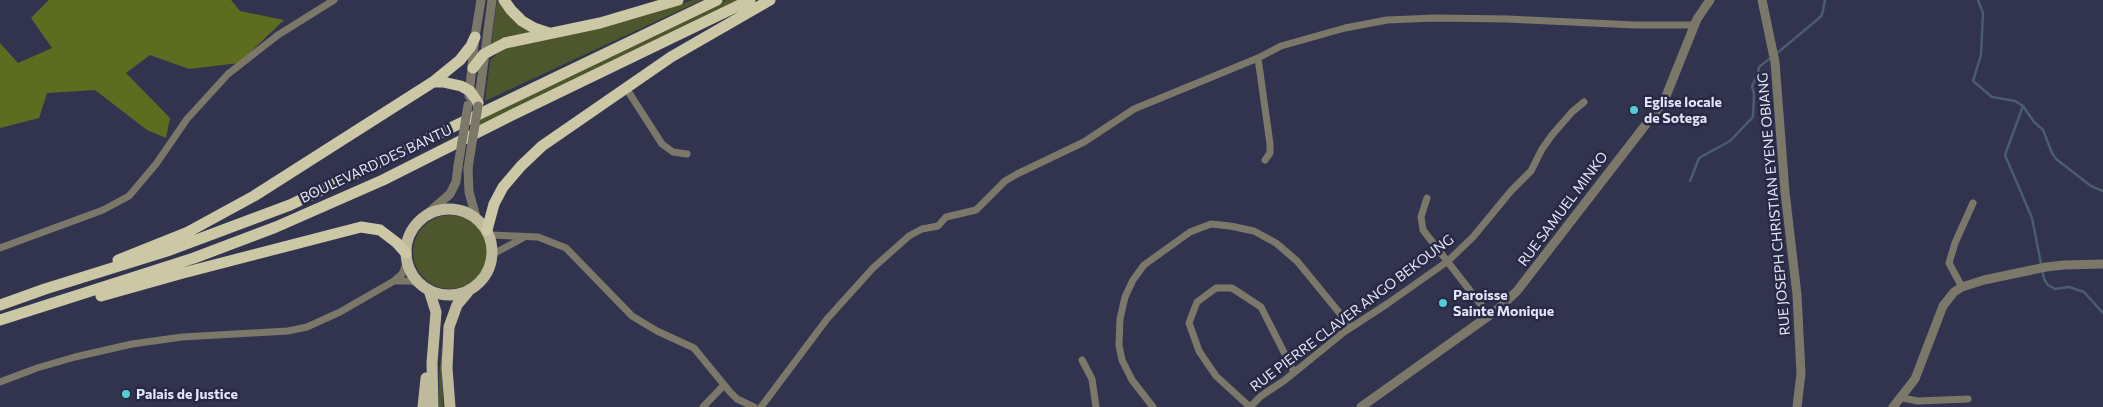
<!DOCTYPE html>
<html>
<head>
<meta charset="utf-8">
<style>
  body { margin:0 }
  canvas { display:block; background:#32334f }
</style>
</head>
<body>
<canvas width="2103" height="407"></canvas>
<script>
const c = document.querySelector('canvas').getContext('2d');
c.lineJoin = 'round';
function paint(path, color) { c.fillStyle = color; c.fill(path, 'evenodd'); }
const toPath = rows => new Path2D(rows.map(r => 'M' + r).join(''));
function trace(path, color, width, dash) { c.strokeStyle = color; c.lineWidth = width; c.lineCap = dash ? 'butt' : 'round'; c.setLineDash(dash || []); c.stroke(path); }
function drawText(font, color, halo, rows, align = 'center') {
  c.font = font + ' Commissioner,sans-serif'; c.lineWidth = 5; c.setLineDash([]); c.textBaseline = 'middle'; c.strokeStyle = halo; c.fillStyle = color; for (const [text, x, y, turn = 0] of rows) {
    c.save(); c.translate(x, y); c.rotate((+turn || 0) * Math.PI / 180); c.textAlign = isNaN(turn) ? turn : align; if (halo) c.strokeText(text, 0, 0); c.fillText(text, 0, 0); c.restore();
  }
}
const green = toPath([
  [497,0,500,0,536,33,491,45],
  [693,0,702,0,485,101,490,60,503,49,634,19],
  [726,0,740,0,476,127,478,119],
  '413 252a37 37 0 1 1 74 0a37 37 0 1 1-74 0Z',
  [442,344,443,407,439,407,439,377]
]);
const forest = toPath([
  [49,0,231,0,240,11,284,20,239,63,189,69,150,55,126,73,170,118,166,138,147,130,95,90,47,93,39,118,0,128,0,43,18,63,52,48,31,18]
]);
const stream = toPath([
  [1978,0,1983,13,1981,55,1973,81,1992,97,2015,101,2023,106,2005,155,2032,218,2044,279,2048,285,2055,289,2069,287,2084,292,2103,313],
  [1776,54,1818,19,1822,15,1825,0],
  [2023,106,2034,122,2043,130,2052,153,2056,159,2091,186,2103,191],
  [1690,181,1699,158,1730,141,1753,117,1754,94,1752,86,1758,74,1759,67,1772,57]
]);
const minor = toPath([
  [1258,58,1270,144,1270,153,1265,160],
  [626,88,662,144,673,152,687,154],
  [1427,198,1421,217,1423,230,1489,315],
  [490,235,538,237,566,248,632,316,657,331,694,348,730,392,737,399,754,407],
  [0,248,103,210,129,196,156,164,187,119,228,74,278,35,334,0],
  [493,254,523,238],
  [394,281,410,281,420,284],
  [1962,287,1949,263,1955,243,1973,203],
  [1082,360,1092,379,1096,407],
  [0,382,37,368,75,357,132,344,182,337,288,331,307,327,340,312,394,281,402,274,407,261],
  [1902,398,1918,401,1968,399],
  [703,407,724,385],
  [761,407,827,319,873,268,909,236,922,229,938,226,946,217,976,210,1005,181,1017,174,1084,142,1134,109,1258,58,1281,46,1345,28,1387,20,1435,18,1507,19,1635,25,1695,25],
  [1153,407,1132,380,1122,360,1119,345,1120,319,1125,297,1133,280,1144,265,1190,232,1211,224,1230,226,1254,231,1276,243,1297,261,1351,327],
  [1250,407,1261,396,1285,380,1344,332,1387,304,1448,261,1473,237,1511,191,1531,171,1542,149,1552,135,1572,112,1584,102],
  [1250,407,1216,376,1199,351,1189,323,1197,302,1216,288,1232,288,1261,307,1294,372]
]);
const tertiary = toPath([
  [1762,0,1775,62,1785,192,1797,295,1801,373,1797,407],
  [469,96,475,37,481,0],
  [478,106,492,0],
  [468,168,469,192,476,217],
  [427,214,450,194,456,182,458,166],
  [1361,407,1497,310,1517,291,1664,101,1697,19,1710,0],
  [1893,407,1915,379,1943,306,1954,292,1962,287,1984,280,2046,267,2064,265,2103,264]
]);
const primary = toPath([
  '406 252a43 43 0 1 1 86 0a43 43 0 1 1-86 0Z',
  [429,290,436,312,432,363,433,407],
  [423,407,426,378],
  [450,407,447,368,449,327,457,305,468,292]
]);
const trunk = toPath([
  [504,0,511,10,522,21,534,28,549,33],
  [473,68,484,54,505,43,600,23,678,0],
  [433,82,443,82,461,86,470,91,478,103],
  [487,230,494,204,503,187,521,166,542,146,671,57,770,0],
  [118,260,188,232,254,196,433,82,460,60,471,46,475,37],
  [101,296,183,273,361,227,380,230,397,243,406,253],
  [0,305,45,289,167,251,290,205,717,0],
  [0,320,194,258,276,227,383,180,512,115,750,0]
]);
const tertiaryBridge = toPath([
  [458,166,468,105],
  [468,168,478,106]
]);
const markers = [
  [1634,110,5,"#52ccd6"],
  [1443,303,5,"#52ccd6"],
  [126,394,5,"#52ccd6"]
];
const poiNames = [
  ["Eglise locale",1644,102],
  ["de Sotega",1644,118],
  ["Paroisse",1453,295],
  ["Sainte Monique",1453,311],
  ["Palais de Justice",136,394]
];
const streetNames = [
  ["BOULEVARD DES BANTU",376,164,-25],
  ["RUE JOSEPH CHRISTIAN EYENE OBIANG",1774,204,-95],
  ["RUE SAMUEL MINKO",1563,209,-53],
  ["RUE PIERRE CLAVER ANGO BEKOUNG",1352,313,-37]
];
paint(green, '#4e562e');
paint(forest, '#5e6c20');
trace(stream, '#4a5d6c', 2.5);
trace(minor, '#7b7869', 7);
trace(tertiary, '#7b7869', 9);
trace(primary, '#bfba9b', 11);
trace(trunk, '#ccc7a4', 11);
trace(tertiaryBridge, '#7b7869', 9);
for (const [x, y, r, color] of markers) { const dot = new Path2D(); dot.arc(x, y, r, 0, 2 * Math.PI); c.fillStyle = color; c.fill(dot); trace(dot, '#282944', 2); }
drawText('bold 14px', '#e4e5f8', '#282944', poiNames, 'left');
drawText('14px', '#e4e5f8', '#282944', streetNames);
</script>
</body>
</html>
